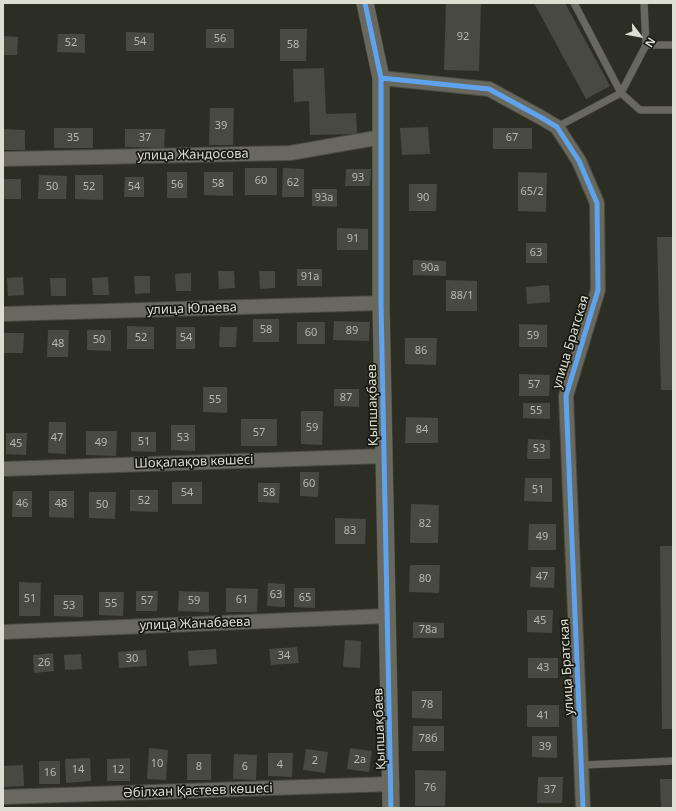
<!DOCTYPE html>
<html>
<head>
<meta charset="utf-8">
<style>
  body { margin:0 }
  #map { position:relative; width:676px; height:811px; overflow:hidden; background:#2d2e23; font-family:"Noto Sans",sans-serif }
  canvas { display:block }
  .frame { position:absolute; inset:0; border:4px solid #ddded2; pointer-events:none }
  .north { position:absolute; left:620px; top:16px; width:40px; height:40px; -webkit-text-stroke:3px #181911; paint-order:stroke; rotate:122deg; font-size:11px; font-weight:700; line-height:16px; text-align:center; color:#ddded2 }
  .north::after { content:''; display:block; margin:auto; width:14px; height:18px; background:#ddded2; clip-path:polygon(50% 0,100% 100%,50% 72%,0 100%) }
</style>
</head>
<body>
<div id="map">
<canvas width="676" height="811"></canvas>
<div class="frame"></div>
<div class="north">N</div>
</div>
<script>
const c = document.querySelector('canvas').getContext('2d');
c.lineJoin = 'round';
function paint(path, color) { c.fillStyle = color; c.fill(path, 'evenodd'); }
const toPath = rows => new Path2D(rows.map(r => 'M' + r).join(''));
function trace(path, color, width, dash) { c.strokeStyle = color; c.lineWidth = width; c.lineCap = dash ? 'butt' : 'round'; c.setLineDash(dash || []); c.stroke(path); }
function drawText(font, color, halo, rows, align = 'center') {
  c.font = font + ' "Noto Sans",sans-serif'; c.lineWidth = 3.5; c.setLineDash([]); c.textBaseline = 'middle'; c.strokeStyle = halo; c.fillStyle = color; for (const [text, x, y, turn = 0] of rows) {
    c.save(); c.translate(x, y); c.rotate((+turn || 0) * Math.PI / 180); c.textAlign = isNaN(turn) ? turn : align; if (halo) c.strokeText(text, 0, 0); c.fillText(text, 0, 0); c.restore();
  }
}
const building = toPath([
  [446,3,481,3,479,71,444,70],
  [534,3,565,3,610,86,586,99],
  [206,29,234,29,234,48,206,48],
  [280,29,307,29,306,61,280,61],
  [126,32,154,33,154,51,126,51],
  [58,34,85,34,85,53,57,52],
  [3,36,18,37,17,55,3,55],
  [324,68,326,114,356,113,357,134,310,135,309,101,294,102,293,69],
  [210,108,234,108,233,145,209,145],
  [428,127,430,154,402,155,400,128],
  [54,128,93,128,93,148,54,148],
  [493,128,532,128,532,149,493,149],
  [3,129,25,130,25,150,3,150],
  [125,129,165,129,164,148,125,147],
  [245,168,277,168,277,195,245,195],
  [283,168,304,169,304,197,282,197],
  [346,169,371,169,370,186,345,186],
  [167,172,187,172,187,198,167,198],
  [204,172,233,172,233,196,204,195],
  [518,172,547,173,546,212,518,211],
  [39,175,67,176,66,199,38,199],
  [75,175,103,175,103,200,75,199],
  [125,177,144,177,144,197,124,197],
  [3,179,21,179,21,199,3,199],
  [409,184,437,184,436,211,409,211],
  [312,189,337,189,337,207,312,206],
  [337,228,368,229,368,250,337,250],
  [657,237,673,237,673,390,661,390],
  [526,243,547,243,547,263,526,263],
  [413,260,446,261,446,276,413,275],
  [297,269,322,269,322,286,297,286],
  [218,271,234,271,235,288,219,289],
  [259,271,275,271,275,288,260,289],
  [191,273,191,291,176,291,175,274],
  [134,276,150,276,150,293,135,294],
  [23,277,24,295,8,296,7,278],
  [108,277,109,295,93,295,92,278],
  [50,278,66,278,66,296,51,296],
  [446,280,477,281,477,311,446,311],
  [549,285,550,302,527,304,526,287],
  [253,319,279,319,279,342,253,342],
  [334,321,370,322,369,341,333,340],
  [297,322,325,322,325,344,297,344],
  [519,324,547,325,547,347,519,347],
  [127,326,154,327,154,349,127,349],
  [176,327,195,327,195,349,176,349],
  [220,327,237,327,236,347,219,347],
  [48,330,69,330,68,357,47,357],
  [87,330,111,330,111,351,87,350],
  [4,333,24,333,23,353,4,353],
  [405,338,437,338,436,365,405,364],
  [519,374,550,375,549,396,519,396],
  [203,387,227,387,227,413,203,412],
  [334,389,359,389,359,407,334,406],
  [523,403,550,403,550,419,523,418],
  [301,411,323,411,322,445,301,444],
  [406,417,438,418,438,443,405,443],
  [241,419,277,419,277,446,241,446],
  [49,422,66,422,66,454,48,453],
  [171,425,195,425,195,451,171,450],
  [86,431,117,431,116,456,86,455],
  [131,432,156,432,156,452,131,451],
  [6,433,27,433,26,455,6,454],
  [528,439,550,440,550,459,527,459],
  [300,472,319,472,318,497,300,496],
  [525,478,552,478,552,502,524,501],
  [172,482,202,482,202,504,172,504],
  [258,483,280,483,279,503,258,502],
  [130,490,158,490,158,512,130,511],
  [13,491,32,491,32,517,12,517],
  [49,491,74,491,74,518,49,517],
  [89,492,116,492,115,519,89,518],
  [411,504,439,505,438,543,410,543],
  [335,518,366,519,365,544,335,544],
  [529,524,556,524,556,550,528,550],
  [660,546,673,546,673,729,662,729],
  [410,565,440,565,439,593,409,592],
  [531,567,555,567,554,588,530,587],
  [19,582,41,583,40,616,19,616],
  [268,583,285,584,285,607,267,606],
  [226,588,258,589,257,612,226,612],
  [294,588,315,588,315,608,294,607],
  [136,591,158,591,157,611,136,611],
  [179,591,209,592,209,612,178,611],
  [99,592,124,592,123,616,99,615],
  [54,595,83,595,83,617,54,616],
  [527,610,553,610,552,633,527,632],
  [413,622,444,623,444,638,413,638],
  [345,640,361,641,360,668,343,667],
  [297,647,299,663,271,665,269,649],
  [216,649,217,664,189,666,188,651],
  [146,650,147,666,119,668,118,652],
  [53,653,54,671,34,673,33,655],
  [81,654,82,669,65,670,64,655],
  [528,658,558,658,558,678,528,678],
  [412,691,442,691,442,719,412,718],
  [527,705,559,705,559,727,527,727],
  [413,726,444,726,444,751,412,751],
  [532,736,557,736,557,758,532,757],
  [149,748,168,750,166,780,147,779],
  [350,748,372,751,369,772,347,769],
  [306,749,328,752,325,773,303,770],
  [268,753,293,753,292,777,268,776],
  [187,754,211,754,211,780,187,780],
  [234,754,257,755,256,780,233,779],
  [90,758,91,781,66,783,65,759],
  [130,758,130,781,107,781,107,759],
  [39,761,60,761,60,784,39,784],
  [23,765,24,786,3,787,3,766],
  [415,770,446,771,445,806,415,806],
  [538,777,563,777,562,803,537,803],
  [660,779,673,779,673,808,661,808]
]);
const service = toPath([
  [574,3,621,93,640,110,673,110],
  [646,45,673,45],
  [557,127,621,93,646,45,644,3],
  [583,765,673,761]
]);
const minor = toPath([
  [381,78,489,89,542,118,557,127,579,161,597,203,598,290,566,396,583,808],
  [3,159,290,153,382,137],
  [3,314,381,303],
  [3,469,385,456],
  [3,632,387,616],
  [3,797,392,784]
]);
const tertiary = toPath([
  [365,3,381,78,381,303,391,808]
]);
const cycleway = toPath([
  [365,3,381,78,381,303,391,808],
  [381,78,489,89,542,118,557,127,579,161,597,203,598,290,566,396,583,808]
]);
const numberNames = [
  ["92",463,37],
  ["56",220,39],
  ["54",140,42],
  ["52",71,43],
  ["58",293,45],
  ["39",221,126],
  ["35",73,138],
  ["37",145,138],
  ["67",512,138],
  ["93",358,178],
  ["60",261,181],
  ["62",293,183],
  ["58",218,184],
  ["56",177,185],
  ["50",52,187],
  ["52",89,187],
  ["54",134,187],
  ["65/2",532,192],
  ["93а",324,198],
  ["90",423,198],
  ["91",353,239],
  ["63",536,253],
  ["90а",430,268],
  ["91а",310,277],
  ["88/1",462,296],
  ["58",266,330],
  ["89",352,331],
  ["60",311,333],
  ["59",533,336],
  ["52",141,338],
  ["54",186,338],
  ["50",99,340],
  ["48",58,344],
  ["86",421,351],
  ["57",534,385],
  ["87",346,398],
  ["55",215,400],
  ["55",536,411],
  ["59",312,428],
  ["84",422,430],
  ["57",259,433],
  ["47",57,438],
  ["53",183,438],
  ["51",144,442],
  ["49",101,443],
  ["45",16,444],
  ["53",539,449],
  ["60",309,484],
  ["51",538,490],
  ["54",187,493],
  ["58",269,493],
  ["52",144,501],
  ["46",22,504],
  ["48",61,504],
  ["50",102,505],
  ["82",425,524],
  ["83",350,531],
  ["49",542,537],
  ["47",542,577],
  ["80",425,579],
  ["63",276,595],
  ["65",305,598],
  ["51",30,599],
  ["61",242,600],
  ["57",147,601],
  ["59",194,601],
  ["55",111,604],
  ["53",69,606],
  ["45",540,621],
  ["78а",428,630],
  ["34",284,656],
  ["30",132,659],
  ["26",44,663],
  ["43",543,668],
  ["78",427,705],
  ["41",543,716],
  ["78б",428,739],
  ["39",545,747],
  ["2а",360,760],
  ["2",315,761],
  ["10",157,764],
  ["4",280,765],
  ["8",199,767],
  ["6",245,767],
  ["14",78,770],
  ["12",118,770],
  ["16",50,773],
  ["76",430,788],
  ["37",550,790]
];
const streetNames = [
  ["улица Жандосова",193,155,-1],
  ["улица Юлаева",192,309,-2],
  ["улица Братская",571,342,-73],
  ["Қыпшақбаев",373,405,-91],
  ["Шоқалақов көшесі",194,462,-2],
  ["улица Жанабаева",195,624,-2],
  ["улица Братская",567,667,-93],
  ["Қыпшақбаев",380,729,-92],
  ["Әбілхан Қастеев көшесі",198,791,-2]
];
paint(building, '#484940');
trace(service, '#494940', 8);
trace(minor, '#494940', 16);
trace(tertiary, '#494940', 18);
trace(service, '#68685f', 7);
trace(minor, '#68685f', 14);
trace(tertiary, '#68685f', 17);
trace(cycleway, '#60a3ed', 5);
drawText('11px', '#b8b9ae', null, numberNames);
drawText('13px', '#ddded2', '#181911', streetNames);
</script>
</body>
</html>
